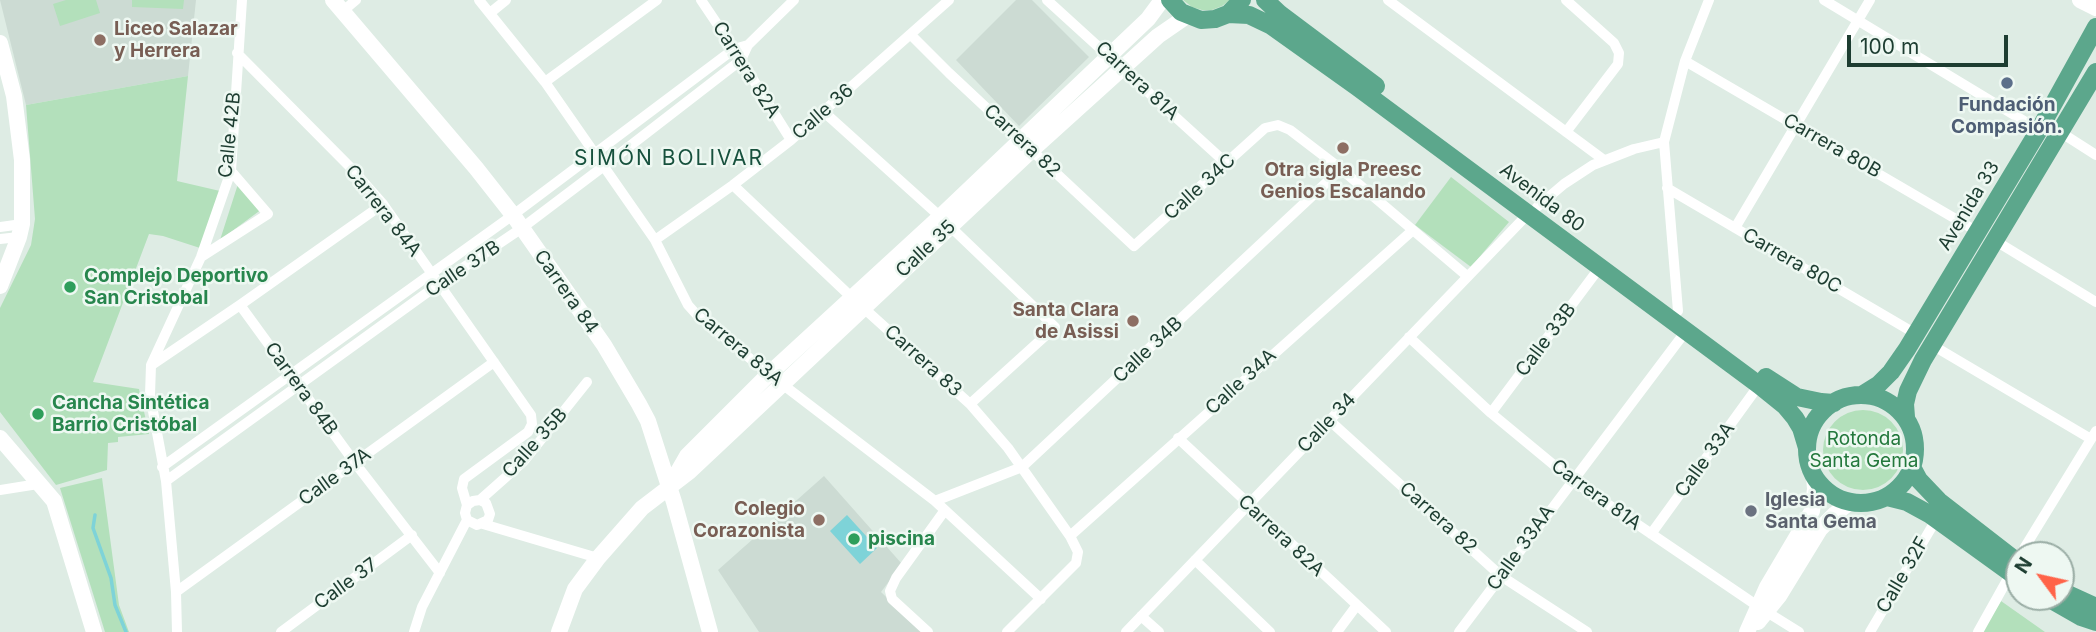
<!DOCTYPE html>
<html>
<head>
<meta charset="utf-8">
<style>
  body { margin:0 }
  #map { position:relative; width:2096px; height:632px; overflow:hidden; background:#deece4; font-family:Inter,sans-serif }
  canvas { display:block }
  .north { position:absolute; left:2005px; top:541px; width:70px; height:70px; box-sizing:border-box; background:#eef8f2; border:2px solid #9aada5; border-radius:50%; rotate:303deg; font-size:19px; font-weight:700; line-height:28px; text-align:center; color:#1d3d31 }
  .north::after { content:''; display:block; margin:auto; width:24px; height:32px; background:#ff6348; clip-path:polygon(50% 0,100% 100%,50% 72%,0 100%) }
  .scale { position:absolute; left:1847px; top:35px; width:161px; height:32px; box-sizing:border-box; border:4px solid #1d3d31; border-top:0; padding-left:9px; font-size:21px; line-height:24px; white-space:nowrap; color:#1d3d31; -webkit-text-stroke:5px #eef8f2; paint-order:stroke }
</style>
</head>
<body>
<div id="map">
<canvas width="2096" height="632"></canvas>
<div class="north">N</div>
<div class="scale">100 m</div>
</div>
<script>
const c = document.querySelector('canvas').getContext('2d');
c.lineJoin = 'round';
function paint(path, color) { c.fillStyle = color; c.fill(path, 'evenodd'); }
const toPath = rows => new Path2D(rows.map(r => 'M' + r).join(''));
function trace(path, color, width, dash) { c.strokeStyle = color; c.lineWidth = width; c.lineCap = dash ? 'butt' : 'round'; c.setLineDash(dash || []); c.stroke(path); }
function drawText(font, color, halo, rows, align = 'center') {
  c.font = font + ' Inter,sans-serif'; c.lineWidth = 5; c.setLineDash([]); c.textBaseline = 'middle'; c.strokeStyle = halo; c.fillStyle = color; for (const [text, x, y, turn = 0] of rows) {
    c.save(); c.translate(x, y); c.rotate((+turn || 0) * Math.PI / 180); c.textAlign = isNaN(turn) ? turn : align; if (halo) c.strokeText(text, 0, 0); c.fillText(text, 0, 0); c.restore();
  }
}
const built = toPath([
  [0,0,196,0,188,76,26,105],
  [1016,0,1032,0,1089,57,1019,126,956,60],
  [824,476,902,564,881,592,922,632,759,632,718,570]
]);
const green = toPath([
  [66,0,96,0,100,13,60,26,53,4],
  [132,0,184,0,183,9,132,7],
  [1183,0,1230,0,1222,6,1212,10,1202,10,1192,7],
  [188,76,177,181,220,191,200,248,163,236,149,234,93,382,139,389,149,434,118,437,118,442,108,443,107,470,56,485,0,412,0,308,31,245,35,219,26,105],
  [1451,177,1509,222,1471,267,1415,225],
  [238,184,262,209,220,240],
  '1823 450a40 40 0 1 1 80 0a40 40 0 1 1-80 0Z',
  [102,478,119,605,129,632,105,632,60,488],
  [2001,601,2045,632,1982,632]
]);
const water = toPath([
  [847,515,877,548,860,564,830,531]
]);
const stream = toPath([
  [95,515,93,528,111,578,115,605,126,632]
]);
const street = toPath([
  [479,0,545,82,655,240,688,305,697,315,769,374,935,501,1041,599],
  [701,0,734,49,791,140],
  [1047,0,1226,163],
  [1388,0,1604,160],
  [1824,0,2039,130],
  [343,11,356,0],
  [490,13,506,0],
  [911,35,949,73,1134,246,1265,128,1278,125,1290,130,1341,169,1467,276],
  [237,53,352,169,383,204,531,415,532,424,528,432,464,479,462,488,467,505],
  [1685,61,1978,232],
  [545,82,657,0],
  [824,112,935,212,1055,327,970,404],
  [1566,132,1618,64,1619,53,1614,43,1566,0],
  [2060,132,2096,155],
  [733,185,847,293,970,404,1008,448,1070,536,1078,552,1076,563,1007,632],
  [1667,188,1916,334],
  [1537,207,1564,184,1593,165,1634,149,1664,142],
  [0,227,22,224],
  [1735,228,1870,0],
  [0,239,19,237],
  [655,240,733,185,791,140,949,0],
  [1994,240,2096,302],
  [201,257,268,214,231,171],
  [240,305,355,463,440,573],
  [1678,311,1664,142,1685,61,1709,0],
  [1409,337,1491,413,1572,480,1762,609,1799,632],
  [1932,345,2091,439],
  [153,364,240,305,383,204],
  [1491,413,1600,267],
  [1329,420,1501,576,1587,632],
  [1178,438,1386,632],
  [162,467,513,215,734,49,748,45],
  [166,481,439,284,522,228,604,166,741,60,748,45,794,0],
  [0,490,38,484],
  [480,500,486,503,490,514,488,520,477,525,467,520,465,513,467,505,473,501,480,500,524,461,587,382],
  [935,501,1022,467,1341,169],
  [483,524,598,558],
  [1651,534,1759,385],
  [1070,536,1413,230],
  [2020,555,2096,431],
  [1195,560,1270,632],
  [176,592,494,362],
  [1141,616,1159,632],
  [177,632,176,592,166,481,150,395,151,365,201,257,231,171,242,0],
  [281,632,412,535],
  [414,632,422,607,467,520],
  [928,632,892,599,890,591,896,578,945,510],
  [1126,632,1528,214],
  [1337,632,1357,605],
  [1459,632,1686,331],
  [1870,632,1937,518],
  [1978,632,2011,573]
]);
const secondary = toPath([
  [333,0,476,168,513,215,604,345,639,404,648,421,674,502,710,632],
  [2080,0,2096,8],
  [0,43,14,96,22,160,22,224,19,237,0,286],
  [0,438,54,501,94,632],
  [672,482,687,456,769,374,940,217,1148,19,1162,0],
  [1758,622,1779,596,1820,529,1835,514,1850,502],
  [559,632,575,589,598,558,642,508,689,472,1032,150,1158,36,1187,16],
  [1747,632,1767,587,1812,511,1815,489,1814,476]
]);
const primary = toPath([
  [1170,0,1181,12,1201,20,1215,19,1228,14,1242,0],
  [1265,0,1280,14,1376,86],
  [1228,14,1249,15,1270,25,1357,87,1759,385,1785,406,1795,418,1801,428,1807,448],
  [1766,377,1797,397,1821,402,1834,403],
  '1807 449a54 54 0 1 1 108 0a54 54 0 1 1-108 0Z',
  [1862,395,1878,385,1891,372,1907,349,2039,130,2096,27],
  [1906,417,1905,404,1908,391,1923,360,2096,72],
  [1912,467,1919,480,1939,501,2019,563],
  [1887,497,1907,502,1929,514,2019,579],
  [2061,591,2096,607],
  [2046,597,2081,617,2096,622]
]);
const markers = [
  [100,40,7,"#8d6e63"],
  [2007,83,7,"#5c6f8a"],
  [1343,148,7,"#8d6e63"],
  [70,287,7,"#2e9e5b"],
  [1133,321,7,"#8d6e63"],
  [38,414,7,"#2e9e5b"],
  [1751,511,7,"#6b7280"],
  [819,520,7,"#8d6e63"],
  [854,539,7,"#2e9e5b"]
];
const educationNames = [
  ["Liceo Salazar",114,29,"left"],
  ["y Herrera",114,51,"left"],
  ["Otra sigla Preesc",1343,170,"center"],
  ["Genios Escalando",1343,192,"center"],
  ["Santa Clara",1119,310],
  ["de Asissi",1119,332],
  ["Colegio",805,509],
  ["Corazonista",805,531]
];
const streetNames = [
  ["Carrera 82A",746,70,58],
  ["Carrera 81A",1137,81,43],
  ["Calle 36",823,112,-41],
  ["Calle 42B",230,135,-84],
  ["Carrera 82",1022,141,43],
  ["Carrera 80B",1832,146,30],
  ["Calle 34C",1200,187,-42],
  ["Avenida 80",1542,198,37],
  ["Avenida 33",1969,206,-59],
  ["Carrera 84A",383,211,52],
  ["Calle 35",926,249,-43],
  ["Carrera 80C",1792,261,30],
  ["Calle 37B",463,269,-34],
  ["Carrera 84",566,292,55],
  ["Calle 33B",1546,340,-53],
  ["Carrera 83A",738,347,40],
  ["Calle 34B",1148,350,-43],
  ["Carrera 83",923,361,42],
  ["Calle 34A",1241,382,-42],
  ["Carrera 84B",301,389,54],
  ["Calle 34",1327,423,-46],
  ["Calle 35B",535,443,-48],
  ["Calle 33A",1705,460,-54],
  ["Calle 37A",335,477,-36],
  ["Carrera 81A",1596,495,36],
  ["Carrera 82",1438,518,42],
  ["Carrera 82A",1281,536,43],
  ["Calle 33AA",1521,548,-54],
  ["Calle 32F",1903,575,-60],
  ["Calle 37",346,584,-36]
];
const serviceNames = [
  ["Fundación",2007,105],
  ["Compasión.",2007,127]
];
const leisureNames = [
  ["Complejo Deportivo",84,276],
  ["San Cristobal",84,298],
  ["Cancha Sintética",52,403],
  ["Barrio Cristóbal",52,425],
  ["piscina",868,539]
];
const parkNames = [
  ["Rotonda",1864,439],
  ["Santa Gema",1864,461]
];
const worshipNames = [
  ["Iglesia",1765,500],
  ["Santa Gema",1765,522]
];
const neighbourhoodNames = [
  ["SIMÓN BOLIVAR",669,159]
];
paint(built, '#ccdbd3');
paint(green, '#b3e0bb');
paint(water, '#7ed3d8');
trace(stream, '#7ed3d8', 3.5);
trace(street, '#fff', 10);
trace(secondary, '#fff', 16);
trace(primary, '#5ca78c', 18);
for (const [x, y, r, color] of markers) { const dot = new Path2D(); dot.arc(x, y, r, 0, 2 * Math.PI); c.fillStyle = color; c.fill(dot); trace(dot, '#eef8f2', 2.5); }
drawText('bold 19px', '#785e54', '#eef8f2', educationNames, 'right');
drawText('19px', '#1d3d31', '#eef8f2', streetNames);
drawText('bold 19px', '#4e5e75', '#eef8f2', serviceNames);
drawText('bold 19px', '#27864d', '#eef8f2', leisureNames, 'left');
drawText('19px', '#23783c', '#eef8f2', parkNames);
drawText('bold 19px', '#5b616d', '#eef8f2', worshipNames, 'left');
c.letterSpacing = '2px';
drawText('21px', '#17513d', '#eef8f2', neighbourhoodNames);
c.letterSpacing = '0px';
</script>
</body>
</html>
